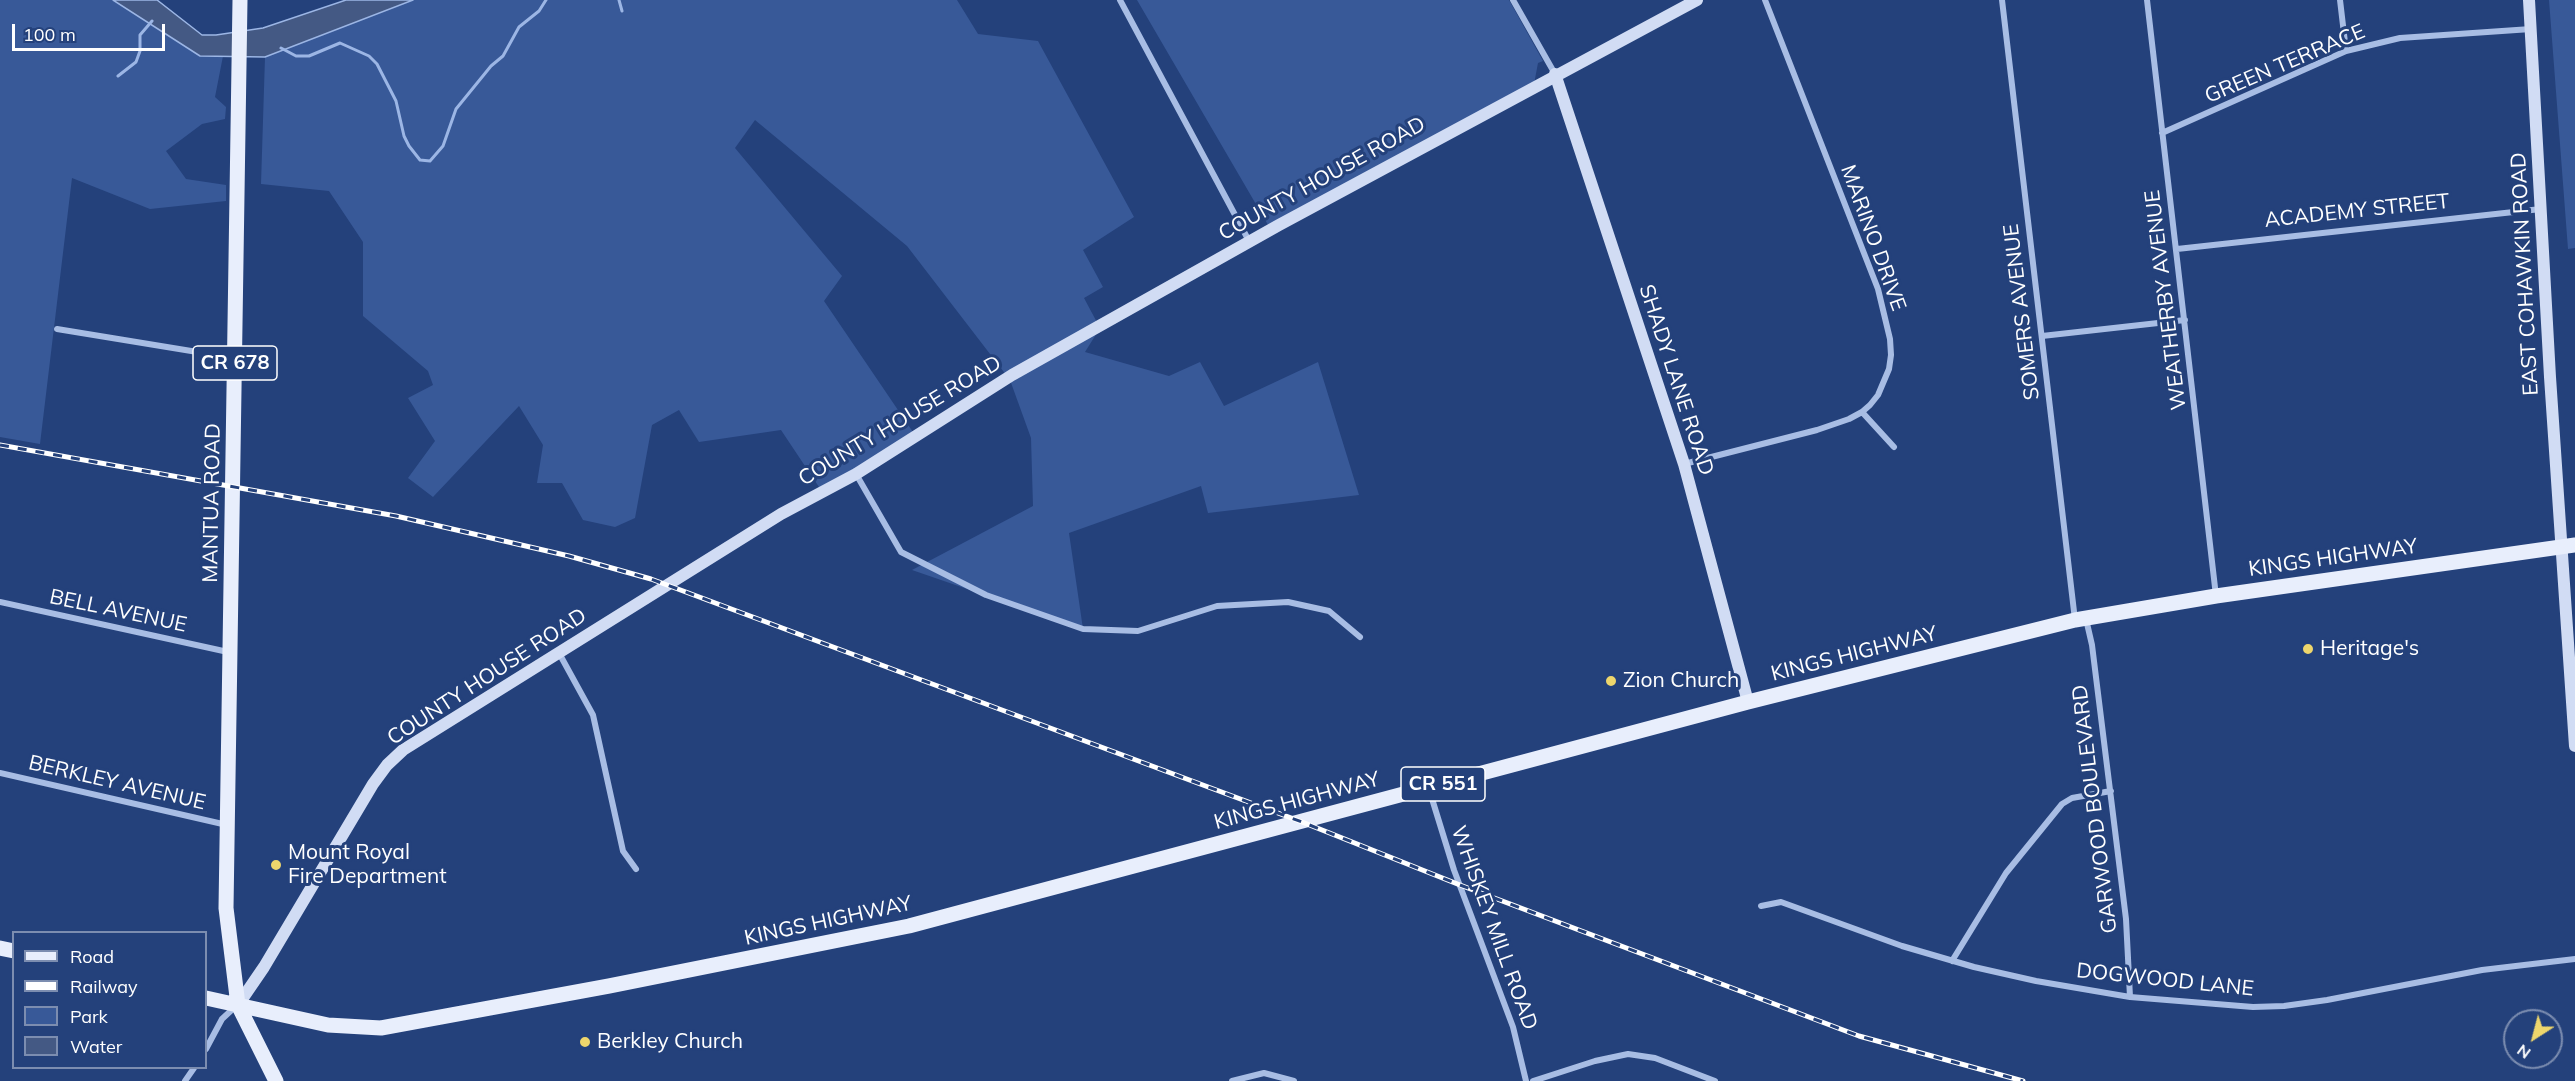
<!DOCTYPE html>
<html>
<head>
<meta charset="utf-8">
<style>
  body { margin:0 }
  #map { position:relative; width:2575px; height:1081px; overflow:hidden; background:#24417b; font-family:Mulish,sans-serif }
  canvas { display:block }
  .legend { position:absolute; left:12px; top:931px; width:195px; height:138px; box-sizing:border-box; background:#24417b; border:2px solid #7c8db0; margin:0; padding:8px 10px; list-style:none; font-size:18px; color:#fff }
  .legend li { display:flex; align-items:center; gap:12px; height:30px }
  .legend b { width:30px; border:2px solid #7c8db0 }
  .north { position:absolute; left:2503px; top:1009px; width:60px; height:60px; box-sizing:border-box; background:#24417b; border:2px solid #7c8db0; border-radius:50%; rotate:216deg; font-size:16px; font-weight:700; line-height:24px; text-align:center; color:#fff }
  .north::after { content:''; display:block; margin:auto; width:21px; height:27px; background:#eed66c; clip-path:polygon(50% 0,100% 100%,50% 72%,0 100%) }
  .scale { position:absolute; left:12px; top:24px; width:153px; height:27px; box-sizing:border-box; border:3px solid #fff; border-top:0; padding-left:8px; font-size:18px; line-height:21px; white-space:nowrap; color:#fff; -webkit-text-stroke:4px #24417b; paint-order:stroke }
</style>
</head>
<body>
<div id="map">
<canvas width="2575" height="1081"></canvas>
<ul class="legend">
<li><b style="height:8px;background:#e8eefc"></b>Road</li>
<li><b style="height:8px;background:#fff"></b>Railway</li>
<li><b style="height:16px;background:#385998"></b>Park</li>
<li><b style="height:16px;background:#445984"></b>Water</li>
</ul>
<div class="north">N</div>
<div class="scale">100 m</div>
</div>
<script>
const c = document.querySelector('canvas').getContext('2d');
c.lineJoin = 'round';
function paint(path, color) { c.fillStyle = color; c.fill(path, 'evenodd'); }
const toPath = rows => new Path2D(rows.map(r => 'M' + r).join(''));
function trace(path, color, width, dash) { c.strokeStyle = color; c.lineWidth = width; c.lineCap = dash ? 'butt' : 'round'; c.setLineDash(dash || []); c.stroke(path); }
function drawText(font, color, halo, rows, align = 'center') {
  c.font = font + ' Mulish,sans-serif'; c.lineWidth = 6; c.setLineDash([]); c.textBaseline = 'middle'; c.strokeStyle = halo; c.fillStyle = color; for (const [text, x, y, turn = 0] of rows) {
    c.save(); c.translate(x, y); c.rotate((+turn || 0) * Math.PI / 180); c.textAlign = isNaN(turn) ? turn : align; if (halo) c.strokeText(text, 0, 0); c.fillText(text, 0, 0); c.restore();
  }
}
const green = toPath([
  [0,0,113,0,200,56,223,56,215,97,226,107,225,119,202,124,166,151,186,179,226,185,226,201,150,209,72,178,40,444,0,437],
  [413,0,957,0,978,34,1038,41,1134,217,1083,250,1103,287,1084,298,1100,328,1085,352,1169,376,1200,362,1224,406,1318,362,1359,495,1208,513,1201,486,1069,533,1083,629,912,570,1033,506,1031,438,1010,380,907,246,755,120,735,148,842,276,824,301,917,438,823,493,781,430,699,442,679,410,652,425,635,518,615,527,583,520,562,483,537,483,543,445,519,406,433,497,408,478,435,441,408,398,433,385,428,371,363,316,363,242,329,191,261,184,265,57],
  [1137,0,1509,0,1543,61,1538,63,1534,84,1271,230],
  [2549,0,2575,0,2575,248,2568,249]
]);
const water = toPath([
  [113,0,157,0,202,35,216,35,263,28,346,0,413,0,265,57,200,56,113,0]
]);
const stream = toPath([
  [619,0,622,11],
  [281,48,296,56,309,56,340,43,369,56,377,64,396,101,404,136,409,146,420,160,430,161,443,146,456,109,491,66,503,56,519,27,539,11,546,0],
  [118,76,136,62,140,51,140,35,152,21]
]);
const street = toPath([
  [1120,0,1249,241],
  [1513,0,1555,74],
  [2002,0,2075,620],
  [2147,0,2216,596],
  [2340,0,2346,51],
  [2162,133,2346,51,2400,38,2531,29],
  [2177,249,2541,209],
  [57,329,234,358],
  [2042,336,2185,320],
  [1862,412,1894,447],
  [1684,464,1817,430,1849,419,1862,412,1870,405,1878,395,1889,369,1891,355,1890,339,1878,289,1765,0],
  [856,474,901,552,986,595,1083,629,1138,631,1217,606,1288,602,1329,611,1360,637],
  [0,602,228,652],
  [2086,619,2092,645,2126,919,2130,997],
  [559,653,593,715,623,851,636,869],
  [0,773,227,825],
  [1429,789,1454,870,1513,1027,1526,1081],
  [1761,906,1781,902,1902,946,1974,967,2036,981,2130,997,2253,1007,2284,1006,2327,1000,2482,970,2575,959],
  [1952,961,2006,873,2062,804,2072,798,2111,791],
  [206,1049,222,1019,236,1006],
  [185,1081,194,1068],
  [1232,1081,1264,1073,1294,1081],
  [1533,1081,1595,1061,1628,1054,1655,1058,1715,1081]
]);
const secondary = toPath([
  [2529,0,2550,377,2575,746],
  [1555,74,1684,464,1748,702],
  [238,1005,264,967,373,784,387,765,403,750,781,514,856,474,1012,375,1279,225,1697,0]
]);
const primary = toPath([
  [240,0,226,908,238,1005,276,1081],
  [0,948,14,951],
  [206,998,328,1025,381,1028,609,986,909,926,1748,702,2075,620,2216,596,2575,545]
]);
const rail = toPath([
  [0,445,396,516,569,556,651,579,1302,822,1460,885,1859,1036,2023,1081]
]);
const markers = [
  [2308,649,6,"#eed66c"],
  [1611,681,6,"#eed66c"],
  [276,865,6,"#eed66c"],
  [585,1042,6,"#eed66c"]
];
const shields = [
  [235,363,84],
  [1443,784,84]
];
const shieldNames = [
  ["CR 678",235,363],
  ["CR 551",1443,784]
];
const streetNames = [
  ["GREEN TERRACE",2285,64,-23],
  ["COUNTY HOUSE ROAD",1322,179,-29],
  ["ACADEMY STREET",2357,211,-6],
  ["MARINO DRIVE",1873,238,70],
  ["EAST COHAWKIN ROAD",2525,274,-93],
  ["WEATHERBY AVENUE",2166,300,-97],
  ["SOMERS AVENUE",2022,312,-97],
  ["SHADY LANE ROAD",1676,380,72],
  ["COUNTY HOUSE ROAD",900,421,-31],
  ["MANTUA ROAD",212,503,-89],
  ["KINGS HIGHWAY",2333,558,-8],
  ["BELL AVENUE",118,611,12],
  ["KINGS HIGHWAY",1854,654,-14],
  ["COUNTY HOUSE ROAD",487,677,-33],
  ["BERKLEY AVENUE",117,783,13],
  ["KINGS HIGHWAY",1297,801,-15],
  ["GARWOOD BOULEVARD",2095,809,-97],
  ["KINGS HIGHWAY",828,921,-12],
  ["WHISKEY MILL ROAD",1494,928,70],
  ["DOGWOOD LANE",2165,980,6]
];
const poiNames = [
  ["Heritage's",2320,649],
  ["Zion Church",1623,681],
  ["Mount Royal",288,853],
  ["Fire Department",288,877],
  ["Berkley Church",597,1042]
];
paint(green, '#385998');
paint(water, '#445984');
trace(water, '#9cb6e5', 1.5);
trace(stream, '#9cb6e5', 3);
trace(street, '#a8bde4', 6);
trace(secondary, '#d1dcf4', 12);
trace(primary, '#e8eefc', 15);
trace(rail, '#fff', 5);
trace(rail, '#24417b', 3, [9]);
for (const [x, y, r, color] of markers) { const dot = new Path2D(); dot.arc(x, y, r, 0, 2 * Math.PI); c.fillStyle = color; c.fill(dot); trace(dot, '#24417b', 2); }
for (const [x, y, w] of shields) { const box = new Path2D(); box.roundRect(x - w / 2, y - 17, w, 34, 4.5); c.fillStyle = '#24417b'; c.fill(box); trace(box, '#fff', 1.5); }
drawText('bold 20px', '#fff', null, shieldNames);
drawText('21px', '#fff', '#24417b', streetNames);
drawText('21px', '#fff', '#24417b', poiNames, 'left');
</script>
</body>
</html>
